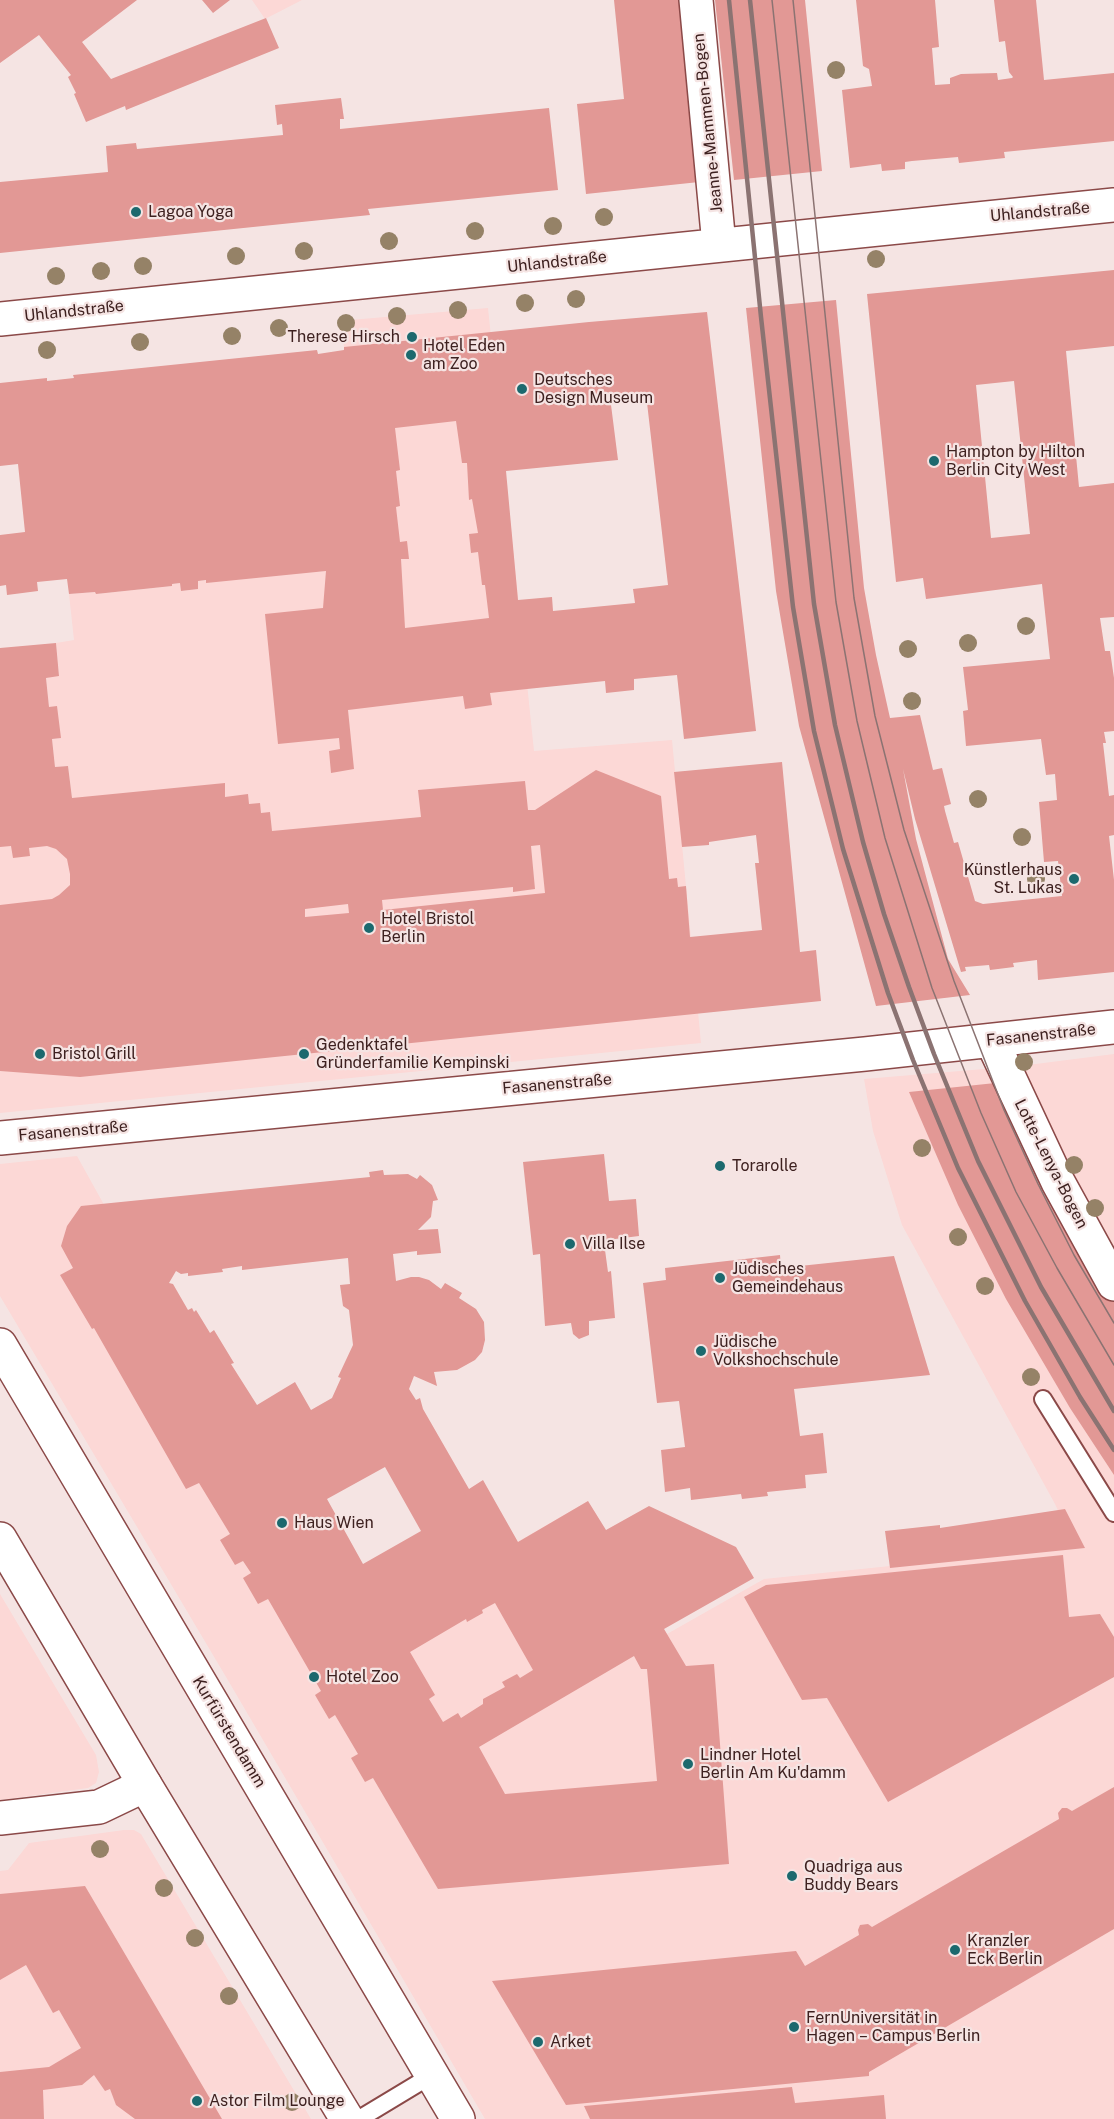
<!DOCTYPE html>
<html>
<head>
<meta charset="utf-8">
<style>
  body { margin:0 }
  canvas { display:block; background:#f5e4e3 }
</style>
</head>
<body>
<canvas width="1114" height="2119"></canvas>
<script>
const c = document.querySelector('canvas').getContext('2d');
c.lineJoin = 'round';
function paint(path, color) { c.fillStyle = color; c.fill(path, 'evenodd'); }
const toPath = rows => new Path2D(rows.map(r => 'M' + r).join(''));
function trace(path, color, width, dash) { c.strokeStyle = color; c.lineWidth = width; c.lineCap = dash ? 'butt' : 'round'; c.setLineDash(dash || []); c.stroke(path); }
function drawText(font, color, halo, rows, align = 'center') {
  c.font = font + ' "Public Sans",sans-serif'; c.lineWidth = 4.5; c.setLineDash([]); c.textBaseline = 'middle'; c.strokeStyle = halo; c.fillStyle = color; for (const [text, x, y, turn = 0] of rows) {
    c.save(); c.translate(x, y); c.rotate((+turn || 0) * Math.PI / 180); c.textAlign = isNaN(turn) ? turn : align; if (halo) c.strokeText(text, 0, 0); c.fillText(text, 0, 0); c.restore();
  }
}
const built = toPath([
  [252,0,302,0,265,19],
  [488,308,534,751,672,740,701,1043,0,1113,0,805,72,798,68,766,55,767,52,739,60,738,49,707,46,678,59,675,56,643,74,640,69,594,95,592,96,594,172,586,172,584,180,583,182,591,198,589,198,581,326,571,344,347,339,321],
  [1114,1054,1114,2119,485,2119,229,1682,0,1296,0,1164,77,1156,346,1641,588,1501,667,1634,764,1579,1075,1547,1055,1504,902,1225,873,1131,864,1079,1020,1066],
  [0,1594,96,1755,99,1772,96,1783,88,1788,0,1800],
  [124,1830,134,1830,141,1834,311,2119,0,2119,0,1871,8,1870,29,1843]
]);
const building = toPath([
  [0,0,137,0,82,42,111,79,266,18,279,48,126,110,125,106,86,122,74,94,76,93,68,77,71,75,39,35,0,63],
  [202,0,230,0,213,13],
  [614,0,680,0,699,182,586,194,577,104,624,99],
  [715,0,805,0,822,171,734,180],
  [856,0,935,0,939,47,932,48,935,85,950,84,950,78,961,74,997,73,998,80,1012,78,1013,77,1009,72,1005,41,999,42,994,0,1036,0,1044,80,1114,73,1114,141,1004,152,1005,158,959,163,958,157,912,161,905,162,905,169,882,171,881,164,850,168,842,90,872,86,869,69,863,66],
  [341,98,344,119,340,119,340,129,549,108,558,190,368,209,370,215,0,253,0,182,108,172,106,146,136,143,137,149,283,135,282,124,277,125,275,105],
  [1114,270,1114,346,1066,351,1079,487,1114,483,1114,617,1100,618,1105,651,1110,651,1114,678,1114,731,1104,732,1106,743,1103,743,1109,796,1114,795,1114,835,1109,836,1114,880,1114,972,1038,980,1037,960,1013,963,1014,967,990,970,989,965,965,967,966,971,961,972,915,819,903,769,916,839,948,959,970,995,876,1006,799,726,776,591,746,308,836,300,864,588,876,655,890,718,920,715,933,770,942,768,951,804,944,806,945,811,954,843,958,842,975,901,983,904,1062,896,1058,861,1044,862,1039,802,1057,800,1055,774,1046,775,1041,739,966,746,963,711,968,710,963,667,1050,659,1042,584,926,599,923,578,896,582,867,294],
  [1014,381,1030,534,991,538,976,385],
  [707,312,756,731,684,739,677,675,634,679,634,690,606,693,605,681,527,689,490,693,492,705,465,709,463,696,348,710,354,769,331,773,329,751,340,749,339,738,278,744,265,614,323,608,326,571,206,583,206,580,198,581,198,589,181,591,180,583,172,584,172,586,96,594,95,592,69,594,67,579,37,582,38,591,7,595,6,585,0,586,0,535,25,532,18,464,0,466,0,383,47,378,47,381,74,378,73,375,317,350,318,354,344,350,344,347,589,322],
  [646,394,668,585,633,589,635,603,553,611,552,597,518,600,506,471,618,460,610,397],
  [456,421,462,463,467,463,469,500,472,499,478,533,469,534,471,553,478,552,482,585,485,585,489,618,405,628,401,559,409,559,407,541,400,542,396,507,400,506,396,471,400,470,395,428],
  [56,643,59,676,46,678,49,707,57,706,61,738,52,739,55,767,68,766,72,798,225,783,225,797,248,794,249,804,260,803,261,813,270,812,272,831,421,817,418,790,525,781,528,810,535,810,596,770,661,796,669,879,677,878,678,887,686,886,690,937,762,930,755,863,759,863,756,835,709,842,709,845,682,847,674,772,782,762,800,952,816,950,821,1001,80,1077,0,1071,0,905,52,899,59,895,70,885,70,874,67,859,56,849,47,846,29,848,30,856,13,858,11,846,0,847,0,648],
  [540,845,545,893,383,910,382,900,513,887,513,892,535,889,531,846],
  [348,904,349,913,305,917,305,909],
  [1005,1082,1114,1296,1114,1475,1070,1408,1006,1299,958,1205,909,1092],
  [604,1154,609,1201,636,1199,639,1236,607,1240,608,1249,605,1250,608,1272,611,1271,615,1318,589,1321,589,1335,579,1339,573,1334,571,1323,545,1326,540,1254,533,1255,523,1162],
  [383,1170,384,1175,408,1174,417,1179,420,1175,432,1185,438,1200,433,1201,431,1217,418,1230,438,1229,441,1253,417,1255,417,1251,393,1254,396,1281,411,1277,419,1277,429,1280,441,1289,445,1283,462,1293,459,1298,476,1309,484,1322,485,1340,482,1352,475,1360,457,1370,434,1372,437,1386,414,1376,409,1389,416,1400,420,1398,423,1409,469,1489,483,1480,518,1542,588,1501,606,1530,649,1506,736,1547,754,1578,664,1629,686,1666,714,1664,729,1864,438,1889,373,1778,365,1782,351,1758,358,1754,335,1715,329,1719,315,1695,321,1691,268,1599,258,1604,243,1578,251,1573,243,1561,235,1565,220,1540,230,1534,199,1483,186,1489,94,1328,92,1329,60,1275,73,1268,61,1246,67,1226,81,1206,370,1177,369,1172],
  [348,1258,350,1284,340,1285,343,1306,349,1310,353,1345,338,1377,341,1378,332,1398,311,1410,295,1382,257,1405,231,1364,234,1363,214,1330,210,1333,196,1310,194,1312,192,1308,188,1310,173,1284,169,1283,176,1271,181,1274,188,1273,188,1276,223,1272,222,1269,242,1266,242,1270],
  [385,1467,421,1531,363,1564,327,1499],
  [495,1603,533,1670,520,1678,517,1674,502,1682,505,1687,483,1699,483,1704,461,1718,458,1713,443,1722,429,1699,435,1695,410,1652,466,1619,467,1622,483,1613,482,1610],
  [634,1656,641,1669,647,1669,657,1781,505,1794,479,1747],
  [780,1255,781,1268,894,1256,930,1375,794,1389,800,1436,823,1433,827,1473,805,1475,806,1488,767,1492,768,1496,742,1499,741,1494,691,1500,690,1488,665,1492,661,1450,685,1447,679,1401,657,1403,643,1283,666,1280,665,1268],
  [1065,1509,1085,1548,890,1568,885,1531,940,1525,940,1528],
  [1063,1555,1069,1617,1100,1614,1114,1637,1114,1677,888,1802,827,1698,802,1700,744,1597,766,1585],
  [1114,1787,1114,1929,869,2072,869,2076,566,2105,492,1981,796,1951,805,1966,859,1935,858,1930,860,1925,868,1924,872,1927,1059,1819,1058,1813,1062,1808,1067,1808,1072,1811],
  [85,1886,155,2005,222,2119,135,2119,116,2105,110,2089,105,2091,94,2075,82,2085,43,2090,44,2119,0,2119,0,2072,49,2067,81,2048,59,2010,53,2013,26,1965,0,1980,0,1894],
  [792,2087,795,2103,884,2095,886,2119,590,2119,584,2106]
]);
const lane = toPath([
  [1043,1399,1114,1513],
  [359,2119,432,2075]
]);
const street = toPath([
  [696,0,719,245],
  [0,319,1114,205],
  [992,1041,1058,1182,1114,1284],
  [0,1138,865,1054,1114,1027],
  [0,1818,99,1807,145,1785]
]);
const secondary = toPath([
  [0,1345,458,2119],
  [0,1539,145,1785,347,2119]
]);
const tram = toPath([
  [772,0,836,602,857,721,885,838,932,988,981,1113,1016,1192,1057,1268,1114,1365],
  [793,0,854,598,875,716,904,830,954,981,1004,1110,1038,1184,1074,1255,1114,1323]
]);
const rail = toPath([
  [729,0,761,317,793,607,814,731,843,849,888,993,913,1060,958,1168,1025,1301,1080,1397,1114,1450],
  [750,0,814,604,835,725,863,842,884,914,909,987,934,1054,978,1161,1041,1287,1114,1411]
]);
const trees = [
  [836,70],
  [604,217],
  [553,226],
  [475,231],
  [389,241],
  [304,251],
  [236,256],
  [876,259],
  [143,266],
  [101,271],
  [56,276],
  [576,299],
  [525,303],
  [458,310],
  [397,316],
  [346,323],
  [279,328],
  [232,336],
  [140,342],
  [47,350],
  [1026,626],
  [968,643],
  [908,649],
  [912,701],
  [978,799],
  [1022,837],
  [1036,879],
  [1024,1062],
  [922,1148],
  [1074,1165],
  [1095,1208],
  [958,1237],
  [985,1286],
  [1031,1377],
  [100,1849],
  [164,1888],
  [195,1938],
  [229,1996],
  [292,2102]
];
const markers = [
  [136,212,6,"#1c696e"],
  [412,337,6,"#1c696e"],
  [411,355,6,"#1c696e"],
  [522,389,6,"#1c696e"],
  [934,461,6,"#1c696e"],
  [1074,879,6,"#1c696e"],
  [369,928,6,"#1c696e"],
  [40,1054,6,"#1c696e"],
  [304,1054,6,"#1c696e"],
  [720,1166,6,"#1c696e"],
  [570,1244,6,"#1c696e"],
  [720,1278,6,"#1c696e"],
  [701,1351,6,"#1c696e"],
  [282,1523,6,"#1c696e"],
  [314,1677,6,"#1c696e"],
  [688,1764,6,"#1c696e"],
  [792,1876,6,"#1c696e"],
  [955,1950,6,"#1c696e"],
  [794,2027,6,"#1c696e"],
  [538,2042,6,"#1c696e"],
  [197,2101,6,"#1c696e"]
];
const streetNames = [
  ["Jeanne-Mammen-Bogen",708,123,-96],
  ["Uhlandstraße",1040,212,-5],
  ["Uhlandstraße",557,262,-6],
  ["Uhlandstraße",74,311,-6],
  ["Fasanenstraße",1041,1035,-6],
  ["Fasanenstraße",557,1084,-5],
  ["Fasanenstraße",73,1131,-5],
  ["Lotte-Lenya-Bogen",1051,1164,63],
  ["Kurfürstendamm",229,1732,59]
];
const poiNames = [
  ["Lagoa Yoga",148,212],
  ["Therese Hirsch",400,337,"right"],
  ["Hotel Eden",423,346],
  ["am Zoo",423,364],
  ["Deutsches",534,380],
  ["Design Museum",534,398],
  ["Hampton by Hilton",946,452],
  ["Berlin City West",946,470],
  ["Künstlerhaus",1062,870,"right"],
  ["St. Lukas",1062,888,"right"],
  ["Hotel Bristol",381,919],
  ["Berlin",381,937],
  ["Gedenktafel",316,1045],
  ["Gründerfamilie Kempinski",316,1063],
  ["Bristol Grill",52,1054],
  ["Torarolle",732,1166],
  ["Villa Ilse",582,1244],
  ["Jüdisches",732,1269],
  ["Gemeindehaus",732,1287],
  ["Jüdische",713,1342],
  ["Volkshochschule",713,1360],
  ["Haus Wien",294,1523],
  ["Hotel Zoo",326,1677],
  ["Lindner Hotel",700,1755],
  ["Berlin Am Ku'damm",700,1773],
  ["Quadriga aus",804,1867],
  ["Buddy Bears",804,1885],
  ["Kranzler",967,1941],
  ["Eck Berlin",967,1959],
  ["FernUniversität in",806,2018],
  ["Hagen – Campus Berlin",806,2036],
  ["Arket",550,2042],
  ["Astor Film Lounge",209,2101]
];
paint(built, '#fcd8d6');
paint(building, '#e29895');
trace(lane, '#8b4948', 20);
trace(street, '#8b4948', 36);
trace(secondary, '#8b4948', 36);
trace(lane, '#fff', 16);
trace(street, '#fff', 33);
trace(secondary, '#fff', 33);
trace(tram, '#8b7372', 1.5);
trace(rail, '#8b7372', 4.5);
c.fillStyle = '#958267';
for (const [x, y] of trees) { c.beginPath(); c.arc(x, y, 9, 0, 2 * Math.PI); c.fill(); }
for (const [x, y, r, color] of markers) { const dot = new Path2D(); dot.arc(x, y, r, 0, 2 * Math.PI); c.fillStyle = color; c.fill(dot); trace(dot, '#f5e4e3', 2); }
drawText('16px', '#3e2120', '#f5e4e3', streetNames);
drawText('16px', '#3e2120', '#f5e4e3', poiNames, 'left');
</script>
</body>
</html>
